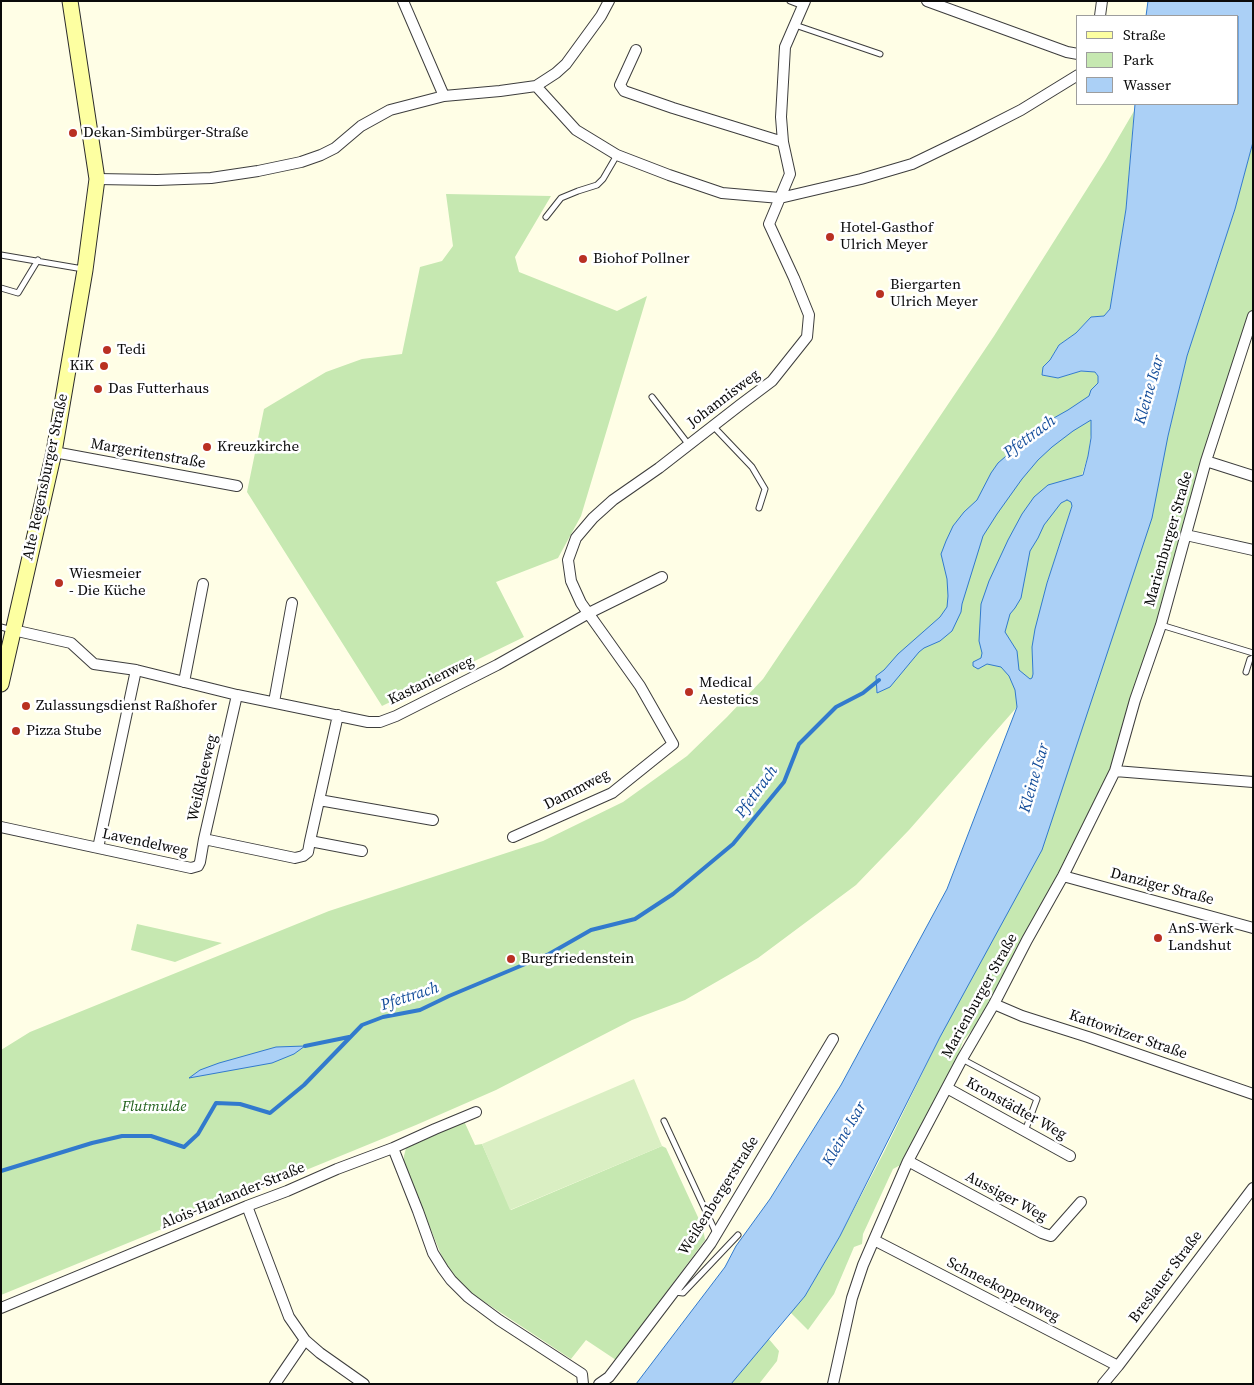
<!DOCTYPE html>
<html>
<head>
<meta charset="utf-8">
<style>
  body { margin:0 }
  #map { position:relative; width:1254px; height:1385px; overflow:hidden; background:#fffee6; font-family:"Source Serif 4",serif }
  canvas { display:block }
  .frame { position:absolute; inset:0; border:2px solid #0a0a0a; pointer-events:none }
  .legend { position:absolute; left:1076px; top:15px; width:162px; height:90px; box-sizing:border-box; background:#fff; border:1px solid #9d9d9d; margin:0; padding:6px 9px; list-style:none; font-size:15px; color:#0a0a0a }
  .legend li { display:flex; align-items:center; gap:10px; height:25px }
  .legend b { width:25px; border:1px solid #9d9d9d }
</style>
</head>
<body>
<div id="map">
<canvas width="1254" height="1385"></canvas>
<div class="frame"></div>
<ul class="legend">
<li><b style="height:6px;background:#fdffa1"></b>Straße</li>
<li><b style="height:14px;background:#c6e8b1"></b>Park</li>
<li><b style="height:14px;background:#abd0f6"></b>Wasser</li>
</ul>
</div>
<script>
const c = document.querySelector('canvas').getContext('2d');
c.lineJoin = 'round';
function paint(path, color) { c.fillStyle = color; c.fill(path, 'evenodd'); }
const toPath = rows => new Path2D(rows.map(r => 'M' + r).join(''));
function trace(path, color, width, dash) { c.strokeStyle = color; c.lineWidth = width; c.lineCap = dash ? 'butt' : 'round'; c.setLineDash(dash || []); c.stroke(path); }
function drawText(font, color, halo, rows, align = 'center') {
  c.font = font + ' "Source Serif 4",serif'; c.lineWidth = 5; c.setLineDash([]); c.textBaseline = 'middle'; c.strokeStyle = halo; c.fillStyle = color; for (const [text, x, y, turn = 0] of rows) {
    c.save(); c.translate(x, y); c.rotate((+turn || 0) * Math.PI / 180); c.textAlign = isNaN(turn) ? turn : align; if (halo) c.strokeText(text, 0, 0); c.fillText(text, 0, 0); c.restore();
  }
}
const green = toPath([
  [1134,111,1126,209,1110,309,1104,316,1091,317,1076,333,1059,345,1050,360,1043,367,1042,375,1058,378,1081,371,1095,372,1098,376,1098,383,1091,390,1092,427,1088,456,1047,583,1032,647,1033,674,1032,678,1017,707,909,830,856,885,758,958,685,1000,632,1020,496,1090,416,1125,1,1295,1,1050,30,1032,329,911,543,841,623,802,687,756,727,717,763,679,994,336,1106,159],
  [1253,142,1253,316,1115,771,994,1004,963,1041,947,1088,908,1161,893,1169,863,1234,862,1244,854,1247,834,1294,808,1330,790,1312,805,1296,840,1236,884,1152,940,1037,1168,436,1187,356,1235,209],
  [446,194,551,196,515,257,519,272,617,311,647,296,581,516,558,558,496,582,524,637,382,706,247,492,264,409,326,372,362,359,402,354,420,267,442,261,453,246],
  [137,924,222,943,175,962,131,950],
  [464,1121,475,1145,482,1144,511,1210,662,1146,666,1148,703,1228,705,1240,616,1360,586,1340,571,1359,477,1297,457,1282,448,1270,440,1252,404,1163,404,1156,406,1148,409,1145],
  [768,1338,779,1351,777,1361,759,1384,731,1384]
]);
const pitch = toPath([
  [634,1079,662,1146,510,1210,482,1144]
]);
const water = toPath([
  [1148,1,1253,1,1253,142,1235,209,1187,356,1168,436,1152,518,1042,850,940,1037,840,1236,805,1296,731,1384,636,1384,725,1267,736,1246,770,1199,841,1085,947,889,1017,707,1015,690,1009,676,1001,667,987,664,978,669,973,666,973,662,981,658,982,653,979,641,981,604,989,581,1008,540,1022,514,1034,497,1048,485,1083,475,1088,456,1091,438,1091,420,1073,431,1052,447,1038,460,1022,479,997,514,983,536,962,604,961,612,952,631,940,641,924,648,919,652,890,687,877,693,876,676,884,670,898,654,940,617,947,607,948,596,947,579,941,554,946,541,953,526,964,512,977,500,991,473,998,463,1035,431,1052,419,1068,410,1089,396,1091,390,1098,383,1098,376,1095,372,1081,371,1058,378,1042,375,1043,367,1050,360,1059,345,1076,333,1091,317,1104,316,1110,309,1126,209,1135,104,1238,104,1238,16,1146,16,1148,1],
  [1067,500,1071,502,1072,506,1047,583,1035,629,1032,647,1033,674,1032,678,1030,679,1019,670,1017,651,1005,632,1010,614,1015,608,1021,598,1030,551,1038,538,1044,525,1061,503,1067,500],
  [305,1046,294,1054,272,1063,189,1078,200,1070,219,1063,276,1047,305,1046]
]);
const stream = toPath([
  [305,1046,349,1037],
  [1,1171,92,1143,122,1136,151,1136,184,1147,198,1134,216,1103,240,1104,270,1113,304,1085,362,1025,383,1017,420,1010,449,996,549,954,591,930,635,919,673,894,733,844,784,782,799,744,836,707,863,693,879,680]
]);
const lane = toPath([
  [790,1,803,6],
  [795,25,880,54],
  [546,217,561,198,578,191,597,185,603,179,617,155],
  [1,255,83,269],
  [1,288,18,293,38,260],
  [652,397,689,445],
  [713,426,752,467,765,489,759,508],
  [1161,625,1253,653],
  [1,627,12,630],
  [1246,672,1250,659,1253,658],
  [962,1059,1037,1099,1025,1131],
  [664,1121,716,1233],
  [675,1292,683,1293,738,1235]
]);
const street = toPath([
  [403,1,444,96],
  [927,1,1067,52,1078,54],
  [1100,16,1102,1],
  [636,50,620,85,624,91,673,108,783,142],
  [536,86,556,73,566,64,601,16,609,1],
  [97,179,157,180,211,178,258,171,301,162,321,155,335,148,361,126,390,110,444,96,500,91,536,86,576,130,617,155,669,175,722,193,780,198,861,179,912,164,972,135,1021,110,1078,75],
  [54,452,237,486],
  [1206,461,1253,476],
  [1186,535,1253,550],
  [13,630,71,643,94,664,136,670,237,695,368,722,380,722,396,716,497,665,589,613,662,577],
  [184,682,203,584],
  [274,702,292,603],
  [1115,771,1253,782],
  [319,800,433,820],
  [1,827,191,868,198,866,200,862,204,839,295,858,303,856,308,852,310,841,338,715],
  [513,837,612,793,673,744,640,686,581,603,571,581,568,560,576,538,593,518,613,500,659,468,740,405,772,381,807,337,809,315,794,278,769,224,790,174,783,142,781,117,785,47,805,1],
  [204,839,237,695],
  [310,841,362,851],
  [98,848,136,670],
  [1063,876,1253,928],
  [994,1004,1022,1016,1088,1037,1253,1094],
  [947,1088,1070,1156],
  [393,1148,418,1211,433,1253,443,1269,451,1280,468,1297,499,1320,582,1374,583,1384],
  [908,1161,1042,1233,1051,1236,1081,1202],
  [247,1206,289,1317,305,1340,320,1353,364,1384],
  [874,1240,1118,1366],
  [1,1308,247,1206,287,1191,337,1169,393,1148,435,1129,476,1112],
  [275,1384,305,1340],
  [599,1384,609,1377,711,1243,833,1039],
  [833,1384,852,1298,863,1265,908,1161,962,1059,994,1004,1027,940,1063,876,1115,771,1135,700,1161,625,1206,461,1253,316],
  [1103,1384,1118,1366,1253,1188]
]);
const secondary = toPath([
  [1,684,54,452,85,270,97,179,70,1]
]);
const markers = [
  [73,133,5,"#b93022"],
  [830,237,5,"#b93022"],
  [583,259,5,"#b93022"],
  [880,294,5,"#b93022"],
  [107,350,5,"#b93022"],
  [104,366,5,"#b93022"],
  [98,389,5,"#b93022"],
  [207,447,5,"#b93022"],
  [59,583,5,"#b93022"],
  [689,692,5,"#b93022"],
  [26,706,5,"#b93022"],
  [16,731,5,"#b93022"],
  [1158,938,5,"#b93022"],
  [511,959,5,"#b93022"]
];
const poiNames = [
  ["Dekan-Simbürger-Straße",83,133],
  ["Hotel-Gasthof",840,228],
  ["Ulrich Meyer",840,245],
  ["Biohof Pollner",593,259],
  ["Biergarten",890,285],
  ["Ulrich Meyer",890,302],
  ["Tedi",117,350],
  ["KiK",94,366,"right"],
  ["Das Futterhaus",108,389],
  ["Kreuzkirche",217,447],
  ["Wiesmeier",69,574],
  ["- Die Küche",69,591],
  ["Medical",699,683],
  ["Aestetics",699,700],
  ["Zulassungsdienst Raßhofer",36,706],
  ["Pizza Stube",26,731],
  ["AnS-Werk",1168,929],
  ["Landshut",1168,946],
  ["Burgfriedenstein",521,959]
];
const streetNames = [
  ["Johannisweg",724,399,-37],
  ["Margeritenstraße",148,454,10],
  ["Alte Regensburger Straße",46,477,-78],
  ["Marienburger Straße",1169,539,-74],
  ["Kastanienweg",431,681,-26],
  ["Weißkleeweg",203,778,-77],
  ["Dammweg",577,790,-27],
  ["Lavendelweg",145,843,12],
  ["Danziger Straße",1162,887,15],
  ["Marienburger Straße",980,996,-61],
  ["Kattowitzer Straße",1128,1035,19],
  ["Kronstädter Weg",1016,1109,29],
  ["Alois-Harlander-Straße",233,1196,-22],
  ["Weißenbergerstraße",719,1196,-58],
  ["Aussiger Weg",1006,1197,28],
  ["Breslauer Straße",1166,1277,-53],
  ["Schneekoppenweg",1003,1290,27]
];
const parkNames = [
  ["Flutmulde",154,1107]
];
const waterNames = [
  ["Kleine Isar",1150,390,-74],
  ["Pfettrach",1030,437,-36],
  ["Kleine Isar",1035,778,-74],
  ["Pfettrach",757,792,-54],
  ["Pfettrach",410,997,-18],
  ["Kleine Isar",845,1134,-60]
];
paint(green, '#c6e8b1');
paint(pitch, '#daefc3');
paint(water, '#abd0f6');
trace(water, '#327acd', 1);
trace(stream, '#327acd', 4);
trace(lane, '#3d3d3d', 7);
trace(street, '#3d3d3d', 12);
trace(secondary, '#2c2c2c', 17);
trace(lane, '#fff', 5);
trace(street, '#fff', 10);
trace(secondary, '#fdffa1', 15);
for (const [x, y, r, color] of markers) { const dot = new Path2D(); dot.arc(x, y, r, 0, 2 * Math.PI); c.fillStyle = color; c.fill(dot); trace(dot, '#fff', 2); }
drawText('15px', '#0a0a0a', '#fff', poiNames, 'left');
drawText('15px', '#0a0a0a', '#fff', streetNames);
drawText('italic 15px', '#20601b', '#fff', parkNames);
drawText('italic 16px', '#144d9a', '#fff', waterNames);
</script>
</body>
</html>
